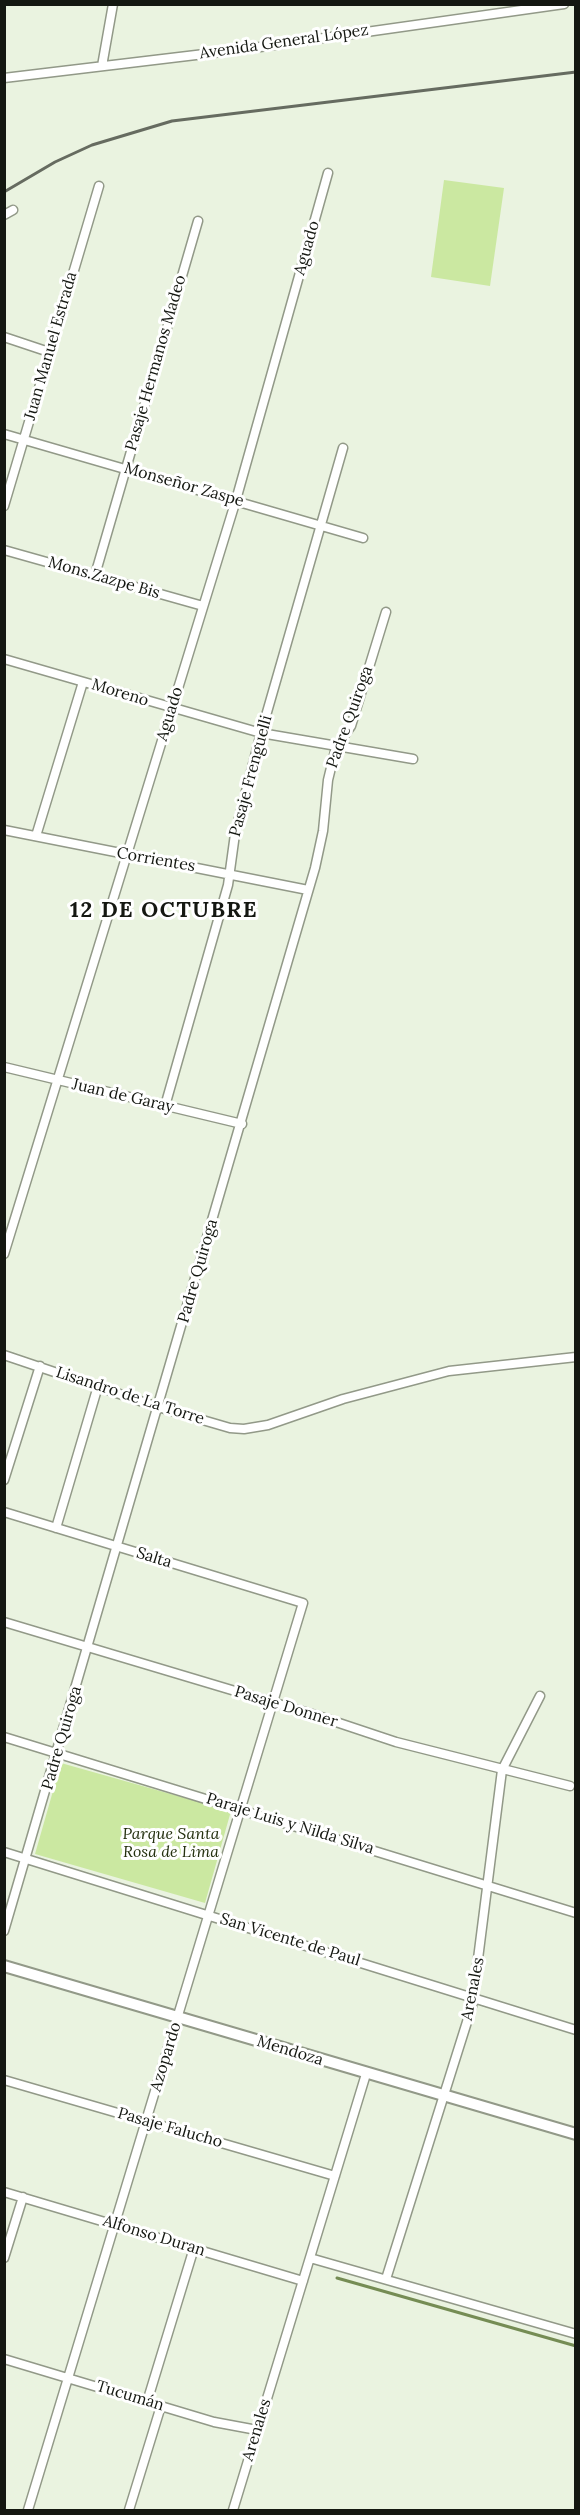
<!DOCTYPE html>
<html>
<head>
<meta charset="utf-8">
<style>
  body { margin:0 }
  #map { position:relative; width:580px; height:2515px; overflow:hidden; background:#eaf3e0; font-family:Lora,serif }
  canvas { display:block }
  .frame { position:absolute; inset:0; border:6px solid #141711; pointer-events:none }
</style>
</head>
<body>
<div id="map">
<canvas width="580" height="2515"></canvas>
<div class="frame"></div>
</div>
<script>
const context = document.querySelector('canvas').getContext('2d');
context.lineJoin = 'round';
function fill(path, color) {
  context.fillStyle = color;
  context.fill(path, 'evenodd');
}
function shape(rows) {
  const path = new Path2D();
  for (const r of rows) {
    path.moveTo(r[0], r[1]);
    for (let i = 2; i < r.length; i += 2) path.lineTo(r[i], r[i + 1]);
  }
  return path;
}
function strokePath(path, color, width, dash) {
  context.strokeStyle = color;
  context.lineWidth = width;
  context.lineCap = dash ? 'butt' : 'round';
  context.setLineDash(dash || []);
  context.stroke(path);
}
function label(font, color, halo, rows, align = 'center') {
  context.font = font + ' Lora,serif';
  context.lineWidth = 6;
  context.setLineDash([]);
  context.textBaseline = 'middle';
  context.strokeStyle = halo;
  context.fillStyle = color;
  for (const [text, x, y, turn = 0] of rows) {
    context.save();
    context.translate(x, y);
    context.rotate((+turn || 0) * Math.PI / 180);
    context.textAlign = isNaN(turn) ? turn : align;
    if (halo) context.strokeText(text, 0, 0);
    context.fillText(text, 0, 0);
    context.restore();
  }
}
fill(shape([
  [444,180,504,188,490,286,431,277],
  [61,1763,231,1811,205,1903,35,1854]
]), '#cbe8a1');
strokePath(shape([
  [337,2278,576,2346]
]), '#758c54', 3);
const minor = shape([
  [102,66,113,4],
  [4,78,246,49,564,4],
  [4,215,13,210],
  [4,337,49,352],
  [4,434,363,538],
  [4,506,99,186],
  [4,550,203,606],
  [95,575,198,221],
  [4,659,261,733,413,759],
  [4,830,308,890],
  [36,836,83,682],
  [4,1067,242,1124],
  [165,1106,228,885,235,834,261,733,343,448],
  [4,1254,236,500,328,173],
  [4,1355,158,1407,230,1428,244,1429,268,1425,343,1399,449,1371,576,1357],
  [4,1480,40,1366],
  [4,1512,303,1603,28,2510],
  [56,1528,98,1386],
  [4,1622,312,1714,396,1742,570,1786],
  [4,1737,576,1913],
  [4,1852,576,2030],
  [4,1931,315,868,323,831,328,780,336,747,351,726,386,612],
  [4,2080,335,2176],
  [4,2192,303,2281],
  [4,2258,23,2197],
  [310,2258,576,2334],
  [386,2279,472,2006,502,1770,540,1696],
  [4,2359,214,2422,257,2430],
  [147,2402,194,2248],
  [129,2510,161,2406],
  [233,2510,366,2074]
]);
const tertiary = shape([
  [4,1966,576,2134]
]);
strokePath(minor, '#929988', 11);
strokePath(tertiary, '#929988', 14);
strokePath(minor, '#fff', 8);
strokePath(tertiary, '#fff', 10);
strokePath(shape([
  [4,192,55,162,92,145,172,121,576,72]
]), '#666b60', 3);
label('16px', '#141711', '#fff', [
  ["Avenida General López",284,42,-8],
  ["Aguado",307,248,-74],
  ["Juan Manuel Estrada",51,346,-74],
  ["Pasaje Hermanos Madeo",156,363,-74],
  ["Monseñor Zaspe",184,485,16],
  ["Mons.Zazpe Bis",104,578,16],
  ["Moreno",120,693,17],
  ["Aguado",170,714,-73],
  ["Padre Quiroga",350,717,-70],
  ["Pasaje Frenguelli",251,776,-75],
  ["Corrientes",156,860,10],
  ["Juan de Garay",123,1096,13],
  ["Padre Quiroga",198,1271,-74],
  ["Lisandro de La Torre",130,1396,18],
  ["Salta",154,1558,17],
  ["Pasaje Donner",286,1707,17],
  ["Padre Quiroga",62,1738,-74],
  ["Paraje Luis y Nilda Silva",290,1824,17],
  ["San Vicente de Paul",290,1940,17],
  ["Arenales",473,1989,-79],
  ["Mendoza",290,2051,17],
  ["Azopardo",166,2057,-73],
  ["Pasaje Falucho",170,2128,16],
  ["Alfonso Duran",154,2236,17],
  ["Tucumán",130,2396,17],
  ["Arenales",257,2430,-73]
]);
label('italic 16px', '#24300f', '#fff', [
  ["Parque Santa",171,1834],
  ["Rosa de Lima",171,1852]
]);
context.letterSpacing = '1.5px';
label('bold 22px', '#141711', '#fff', [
  ["12 DE OCTUBRE",164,911]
]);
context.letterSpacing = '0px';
</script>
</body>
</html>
